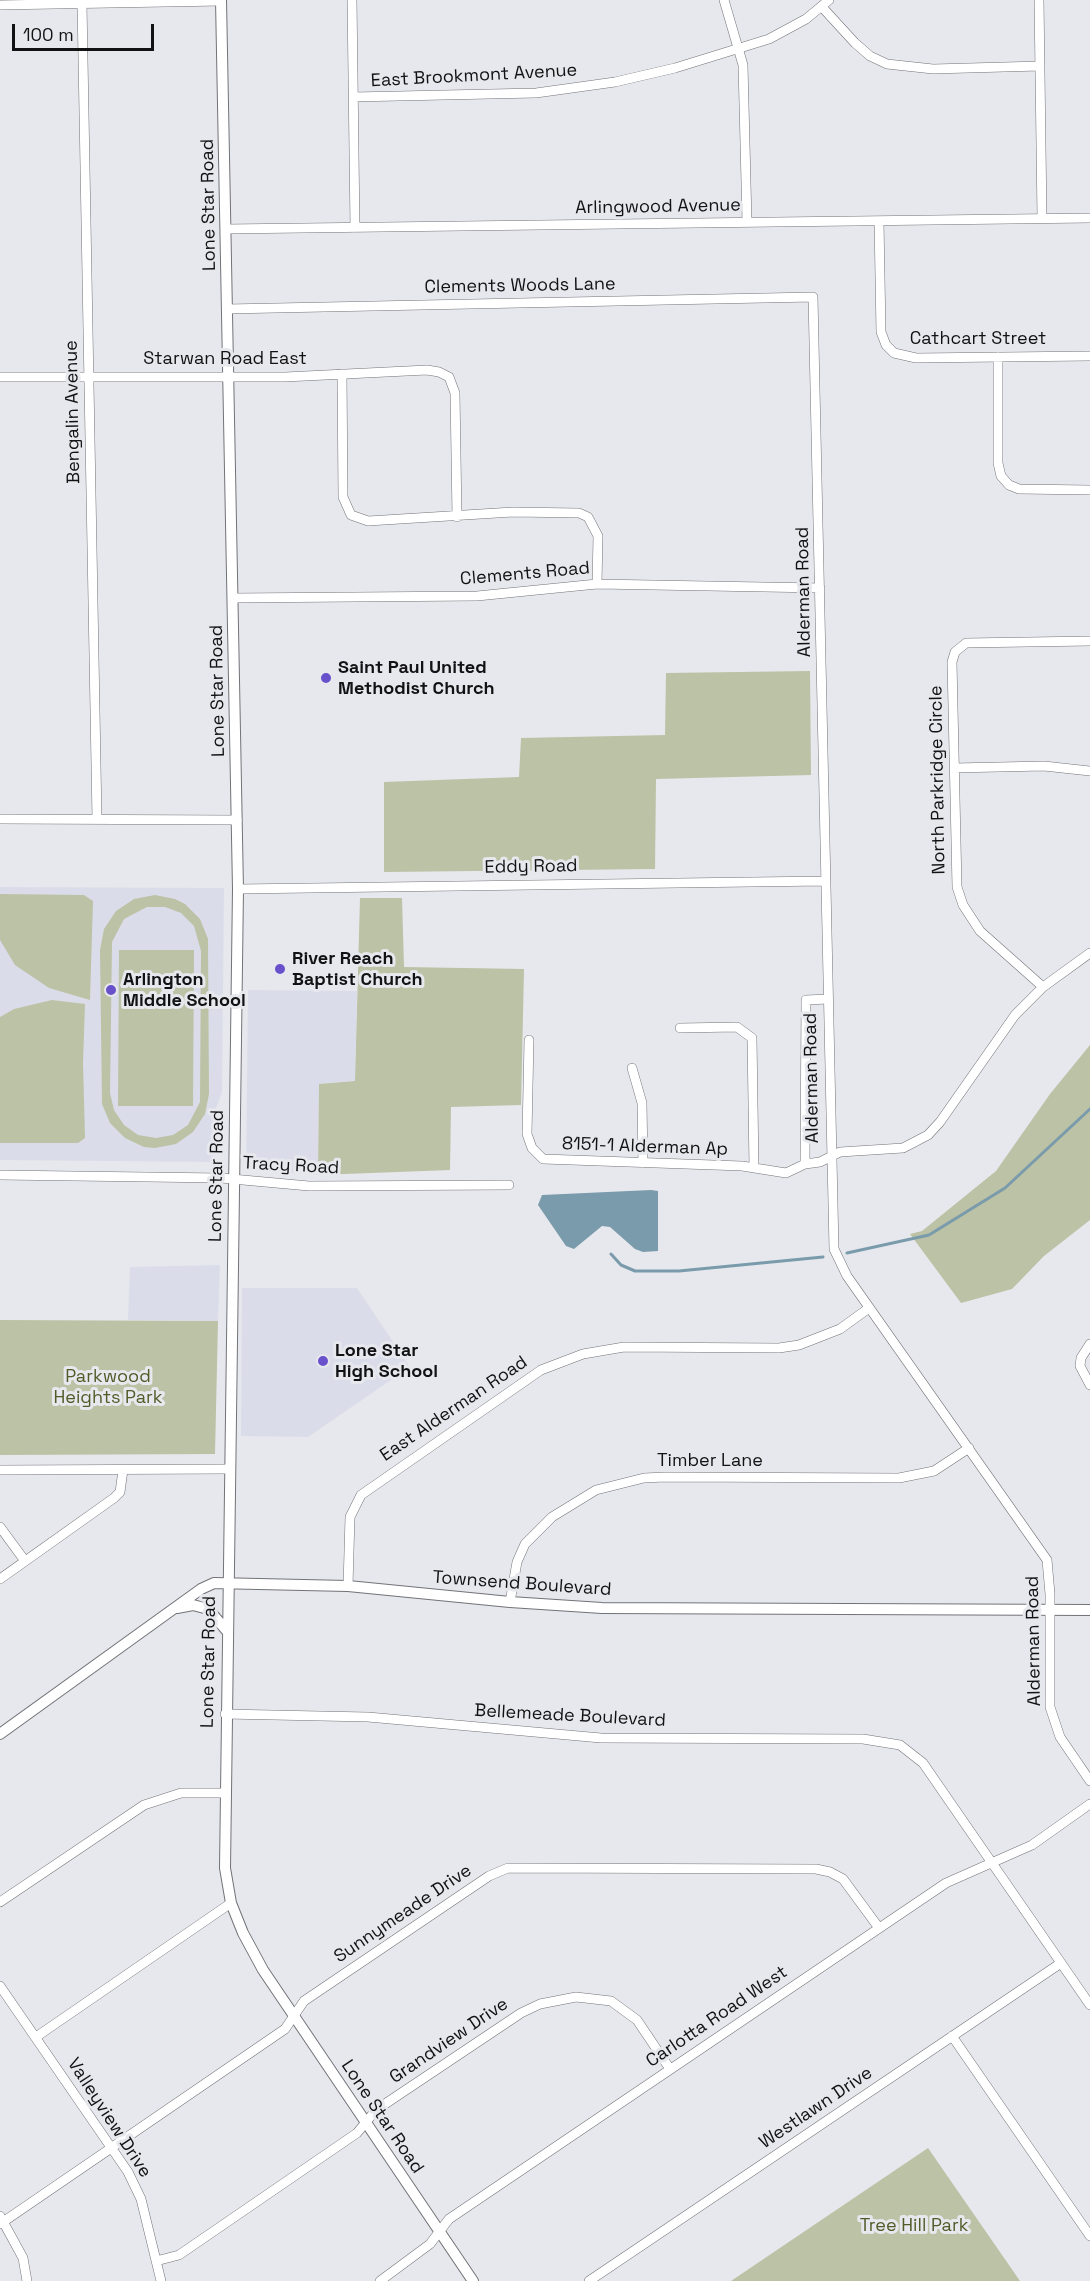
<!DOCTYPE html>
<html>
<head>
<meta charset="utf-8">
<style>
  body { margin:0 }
  #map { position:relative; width:1090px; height:2281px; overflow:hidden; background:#e7e8ed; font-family:"Space Grotesk",sans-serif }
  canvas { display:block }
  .scale { position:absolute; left:12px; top:24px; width:142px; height:27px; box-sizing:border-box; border:3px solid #121214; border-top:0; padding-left:8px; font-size:18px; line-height:21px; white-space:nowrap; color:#121214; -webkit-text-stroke:4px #e7e8ed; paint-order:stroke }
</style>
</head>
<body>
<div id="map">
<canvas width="1090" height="2281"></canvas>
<div class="scale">100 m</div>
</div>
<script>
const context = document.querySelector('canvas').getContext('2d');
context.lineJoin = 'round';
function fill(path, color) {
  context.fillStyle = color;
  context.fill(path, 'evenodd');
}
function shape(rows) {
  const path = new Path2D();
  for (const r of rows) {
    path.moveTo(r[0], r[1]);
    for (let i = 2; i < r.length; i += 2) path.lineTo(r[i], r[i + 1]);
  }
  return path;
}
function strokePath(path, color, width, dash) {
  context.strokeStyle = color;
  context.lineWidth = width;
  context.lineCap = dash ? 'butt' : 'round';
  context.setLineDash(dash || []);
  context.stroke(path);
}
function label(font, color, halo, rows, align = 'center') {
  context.font = font + ' "Space Grotesk",sans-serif';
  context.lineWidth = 6;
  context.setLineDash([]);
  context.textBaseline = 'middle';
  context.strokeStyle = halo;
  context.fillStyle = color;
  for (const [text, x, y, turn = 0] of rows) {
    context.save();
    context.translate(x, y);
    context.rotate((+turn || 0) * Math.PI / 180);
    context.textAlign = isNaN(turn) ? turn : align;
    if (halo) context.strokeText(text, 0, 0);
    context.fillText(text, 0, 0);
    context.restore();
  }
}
fill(shape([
  [0,887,224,888,222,1092,214,1114,213,1162,0,1160],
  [248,990,357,991,355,1081,319,1084,318,1175,246,1170],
  [220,1265,218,1321,128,1320,130,1267],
  [242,1288,357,1288,410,1367,308,1437,241,1436]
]), '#dadde9');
fill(shape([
  [810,671,811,775,656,779,655,869,384,872,384,782,519,777,521,738,665,735,666,673],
  [0,894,84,895,93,901,90,1000,49,988,15,965,0,940],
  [155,895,175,899,185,904,200,919,208,939,209,1094,205,1114,193,1132,176,1144,155,1148,144,1147,125,1138,110,1123,102,1104,100,950,104,929,116,911,134,899],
  [147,907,165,907,181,913,194,926,201,951,200,1102,188,1125,173,1135,156,1138,138,1135,124,1125,114,1110,110,1093,112,942,124,919],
  [360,898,402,898,404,967,524,969,521,1105,451,1107,450,1170,318,1175,319,1084,355,1081],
  [119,950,194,950,193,1106,118,1106],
  [52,1000,85,1004,83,1063,85,1138,78,1143,0,1143,0,1017,14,1009],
  [1090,1045,1090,1220,1044,1256,1012,1289,961,1303,910,1234,922,1231,996,1171,1050,1094],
  [0,1320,218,1321,215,1454,0,1455],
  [928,2148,1020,2281,731,2281]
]), '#bcc2a5');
fill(shape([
  [651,1190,658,1191,658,1251,643,1252,635,1249,610,1227,602,1226,574,1249,566,1246,538,1205,542,1195]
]), '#7a9bab');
strokePath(shape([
  [847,1253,929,1235,1005,1188,1090,1109],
  [611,1254,621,1265,635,1271,679,1271,823,1257]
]), '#7a9bab', 3);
const minor = shape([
  [352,0,355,228],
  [724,0,743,65,747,222],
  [1039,0,1042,218],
  [82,4,97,819],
  [0,5,221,1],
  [822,7,855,43,870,56,887,64,933,69,1040,66],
  [353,97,536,93,615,82,675,68,769,39,806,19,829,0],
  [879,221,881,332,886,345,894,353,916,358,1090,356],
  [226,229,1090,218],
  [227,309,813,297,834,1249,847,1276,1047,1560,1050,1594,1050,1707,1060,1737,1090,1781],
  [998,357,998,463,1001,476,1009,485,1019,489,1090,490],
  [342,374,343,497,351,515,368,521,513,512,579,513,588,517,598,536,597,584],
  [0,377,285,377,427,370,439,372,449,377,455,393,457,517],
  [233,598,477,596,597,584,820,588],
  [954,768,1044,766,1090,771],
  [0,819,237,820],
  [238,889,825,881],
  [1043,987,980,931,963,905,957,887,952,662,955,652,966,643,1090,641],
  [680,1028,737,1027,752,1038,754,1168],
  [529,1040,527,1134,532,1148,543,1159,742,1166,786,1173,805,1164,820,1162,840,1152,903,1148,928,1135,940,1122,1015,1015,1043,987,1090,953],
  [632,1068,642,1103,643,1163],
  [805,1164,806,1000,828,999],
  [0,1175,221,1178,309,1186,509,1185],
  [1090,1344,1081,1358,1080,1366,1090,1385],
  [0,1470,228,1469],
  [0,1527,25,1561],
  [0,1579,114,1498,120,1492,123,1470],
  [348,1586,350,1517,361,1495,541,1370,583,1354,624,1347,779,1348,799,1345,840,1329,869,1308],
  [510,1602,517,1562,525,1544,552,1517,596,1490,644,1478,665,1477,899,1478,934,1471,969,1448],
  [225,1714,368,1717,601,1738,863,1739,900,1745,923,1763,1090,2005],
  [0,1902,144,1805,181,1793,224,1793],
  [0,1986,128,2172,141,2199,161,2281],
  [952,2036,1090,2236],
  [36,2037,231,1903],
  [0,2216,23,2258,27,2281],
  [0,2224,285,2029,304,2001,489,1876,508,1868,816,1869,830,1872,843,1879,879,1928],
  [156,2261,179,2255,357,2133,376,2110,521,2013,540,2004,576,1997,611,2001,637,2020,670,2069],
  [380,2281,430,2244,449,2219,946,1883,1032,1845,1090,1804],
  [589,2281,1061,1963]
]);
const tertiary = shape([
  [221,0,238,889,225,1868,231,1903,243,1933,263,1970,473,2281],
  [177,1608,193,1605,208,1609,227,1631],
  [0,1734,201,1589,214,1583,348,1586,510,1602,602,1608,1090,1610]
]);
strokePath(minor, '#727378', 10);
strokePath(tertiary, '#727378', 12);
strokePath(minor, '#fff', 9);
strokePath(tertiary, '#fff', 10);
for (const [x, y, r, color] of [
  [326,678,6,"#6851ca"],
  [280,969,6,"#6851ca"],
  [111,990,6,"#6851ca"],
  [323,1361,6,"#6851ca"]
]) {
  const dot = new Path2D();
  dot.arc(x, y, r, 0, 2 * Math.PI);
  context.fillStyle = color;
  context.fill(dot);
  strokePath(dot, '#e7e8ed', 2);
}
label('18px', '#121214', '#e7e8ed', [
  ["East Brookmont Avenue",474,76,-3],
  ["Lone Star Road",209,205,-91],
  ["Arlingwood Avenue",658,207,-1],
  ["Clements Woods Lane",520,286,-1],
  ["Cathcart Street",978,339],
  ["Starwan Road East",225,359],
  ["Bengalin Avenue",73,412,-91],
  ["Clements Road",525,574,-5],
  ["Alderman Road",804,592,-91],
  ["Lone Star Road",218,691,-91],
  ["North Parkridge Circle",938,780,-91],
  ["Eddy Road",531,867,-1],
  ["Alderman Road",812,1078,-91],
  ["8151-1 Alderman Ap",645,1147,2],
  ["Tracy Road",291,1166,3],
  ["Lone Star Road",217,1176,-89],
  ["East Alderman Road",454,1409,-34],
  ["Timber Lane",710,1461],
  ["Townsend Boulevard",522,1584,4],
  ["Alderman Road",1034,1641,-91],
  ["Lone Star Road",209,1662,-89],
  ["Bellemeade Boulevard",570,1716,3],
  ["Sunnymeade Drive",403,1914,-34],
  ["Carlotta Road West",717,2017,-34],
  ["Grandview Drive",449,2041,-34],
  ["Westlawn Drive",816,2108,-34],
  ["Lone Star Road",382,2117,56],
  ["Valleyview Drive",109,2118,57]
]);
label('bold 18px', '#121214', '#e7e8ed', [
  ["Saint Paul United",338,668],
  ["Methodist Church",338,689],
  ["River Reach",292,959],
  ["Baptist Church",292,980],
  ["Arlington",123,980],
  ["Middle School",123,1001],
  ["Lone Star",335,1351],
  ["High School",335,1372]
], 'left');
label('18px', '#525a28', '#e7e8ed', [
  ["Parkwood",108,1377],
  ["Heights Park",108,1398],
  ["Tree Hill Park",914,2226]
]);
</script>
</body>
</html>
